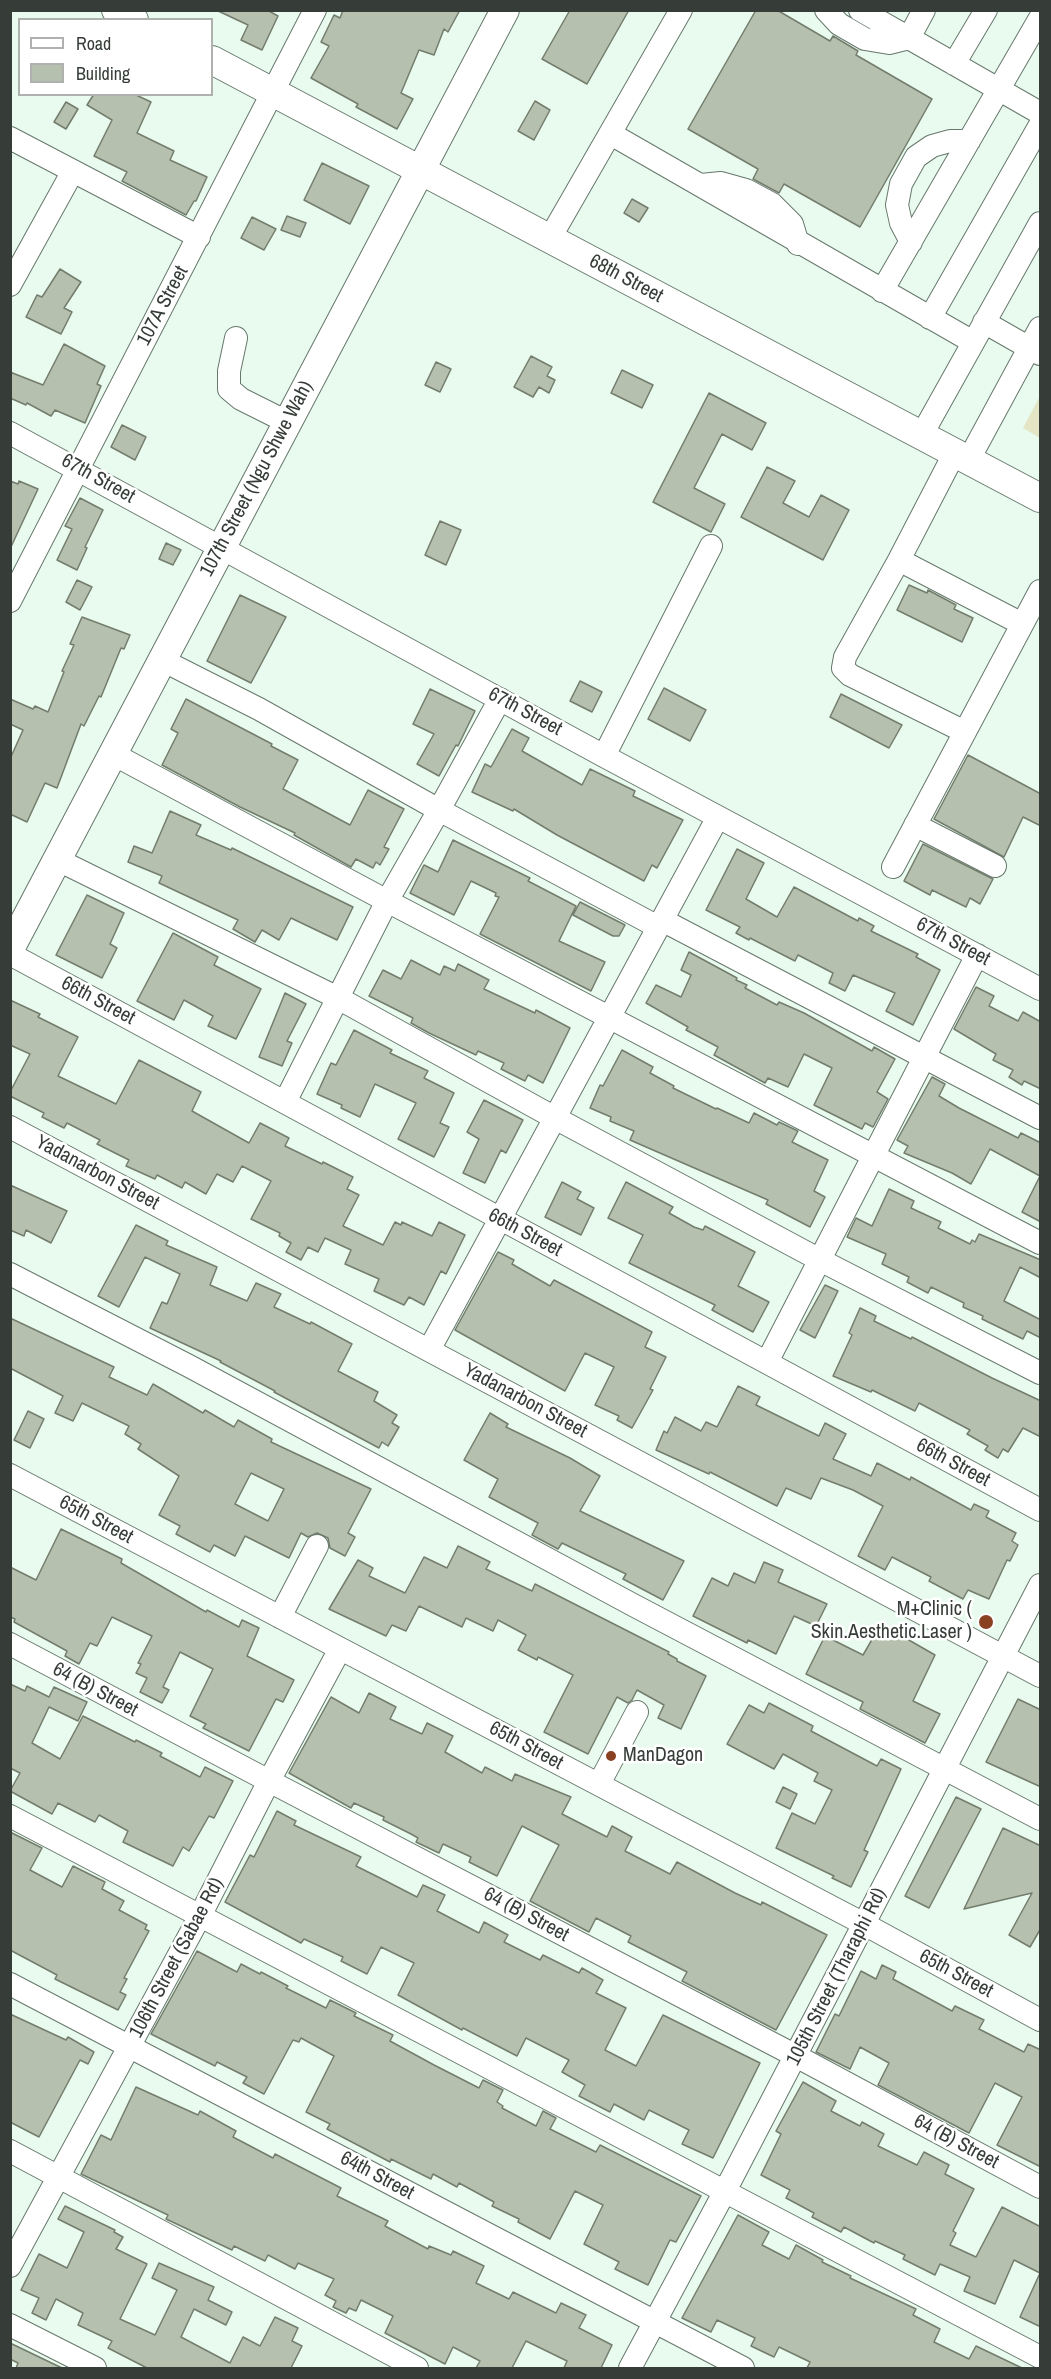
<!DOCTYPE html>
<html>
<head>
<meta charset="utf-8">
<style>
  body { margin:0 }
  #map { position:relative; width:1051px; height:2379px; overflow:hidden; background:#e8fbee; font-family:"Archivo Narrow",sans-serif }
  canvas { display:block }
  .frame { position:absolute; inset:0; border:12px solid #363d38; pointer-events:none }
  .legend { position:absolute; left:18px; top:18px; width:195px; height:78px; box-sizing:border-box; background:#fff; border:2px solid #afb1af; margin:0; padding:8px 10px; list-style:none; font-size:18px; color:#363d38 }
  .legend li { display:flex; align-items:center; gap:12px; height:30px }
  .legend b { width:30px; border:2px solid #afb1af }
</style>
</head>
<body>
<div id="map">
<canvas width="1051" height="2379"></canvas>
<div class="frame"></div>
<ul class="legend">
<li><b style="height:8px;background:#fff"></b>Road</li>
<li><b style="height:16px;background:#b5c0ae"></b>Building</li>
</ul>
</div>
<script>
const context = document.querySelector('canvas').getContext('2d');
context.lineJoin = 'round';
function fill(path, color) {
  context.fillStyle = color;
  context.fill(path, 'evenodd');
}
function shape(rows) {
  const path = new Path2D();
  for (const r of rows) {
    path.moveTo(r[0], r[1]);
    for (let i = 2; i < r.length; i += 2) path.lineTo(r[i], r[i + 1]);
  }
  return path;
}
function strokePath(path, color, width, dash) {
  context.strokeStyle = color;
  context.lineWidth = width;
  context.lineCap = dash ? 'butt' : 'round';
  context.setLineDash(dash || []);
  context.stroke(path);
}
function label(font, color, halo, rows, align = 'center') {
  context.font = font + ' "Archivo Narrow",sans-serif';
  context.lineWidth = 5;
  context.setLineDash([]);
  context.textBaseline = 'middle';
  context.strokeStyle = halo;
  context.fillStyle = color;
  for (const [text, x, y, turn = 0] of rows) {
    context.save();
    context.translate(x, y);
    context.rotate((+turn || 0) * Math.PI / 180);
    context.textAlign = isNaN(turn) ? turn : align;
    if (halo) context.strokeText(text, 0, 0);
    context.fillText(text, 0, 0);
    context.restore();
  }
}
fill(shape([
  [1040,396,1040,438,1023,428]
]), '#e3e5c4');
const building = shape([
  [216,10,267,10,278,16,262,50,241,40,248,25,216,10],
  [343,10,460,10,448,32,444,29,434,55,419,50,401,93,413,99,397,129,356,107,358,104,311,78,329,46,321,42,334,15,340,18,343,10],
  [570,10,629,10,587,84,542,59,570,10],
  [756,10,777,10,830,41,833,36,858,51,856,55,932,99,860,227,784,184,779,193,753,179,758,169,688,129,756,10],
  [94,94,134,94,151,102,137,133,174,151,170,160,207,177,196,201,194,201,186,215,122,181,127,172,94,156,112,120,87,105,94,94],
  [535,101,550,110,534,140,518,131,535,101],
  [66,102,78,109,66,129,54,122,66,102],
  [322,163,369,186,350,224,304,200,322,163],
  [632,199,648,208,639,222,624,213,632,199],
  [287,216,306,223,300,237,281,230,287,216],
  [252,217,276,229,264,250,241,238,252,217],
  [60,269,81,282,64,308,72,312,61,334,26,317,37,295,42,297,60,269],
  [64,344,105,366,97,384,101,386,85,423,55,410,51,416,27,403,26,405,10,398,10,372,43,385,64,344],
  [531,356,552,367,547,376,555,380,549,393,539,387,533,397,514,387,531,356],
  [436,362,451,369,440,392,425,385,436,362],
  [622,370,653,385,642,408,611,393,622,370],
  [709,393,766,423,752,450,722,434,694,488,725,504,711,532,653,502,709,393],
  [122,425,146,437,135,460,111,447,122,425],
  [767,467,795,481,783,503,809,517,821,495,849,510,823,560,741,517,767,467],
  [10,481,18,484,19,481,38,489,10,549,10,481],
  [80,498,103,510,85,547,87,548,77,570,57,560,72,529,65,526,80,498],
  [440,521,461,530,446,565,425,555,440,521],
  [166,543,181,550,173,565,159,559,166,543],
  [77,580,92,587,80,610,66,602,77,580],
  [909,585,927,593,928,590,956,605,954,609,973,618,962,642,897,610,909,585],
  [240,595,286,617,251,683,207,661,240,595],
  [82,617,130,635,124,649,121,648,101,697,99,696,84,726,81,724,57,788,45,783,27,822,10,814,10,759,23,730,10,724,10,699,33,709,35,706,48,712,64,672,62,671,74,645,70,644,82,617],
  [580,681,602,692,592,712,570,701,580,681],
  [664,688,706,710,690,741,648,719,664,688],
  [430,689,475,711,458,746,456,745,439,776,417,764,434,734,413,724,430,689],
  [841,694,902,725,889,748,830,717,841,694],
  [186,699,272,744,271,746,298,760,283,789,350,825,368,790,404,809,384,847,389,849,380,865,376,862,373,868,356,859,351,867,294,835,295,833,240,807,162,765,178,733,171,729,186,699],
  [512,729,529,738,522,751,582,785,590,769,635,791,633,796,683,820,657,868,652,865,644,881,557,835,514,809,513,811,472,792,485,764,491,767,512,729],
  [968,755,1041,794,1041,826,1023,817,1004,857,934,819,968,755],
  [170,811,201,825,196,835,231,850,232,848,353,907,337,940,291,918,279,940,262,930,255,942,233,929,238,920,159,883,162,876,128,862,134,846,152,853,170,811],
  [453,840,530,878,528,881,576,906,559,941,605,962,591,991,480,934,499,897,495,896,496,893,471,881,454,915,410,893,424,865,438,872,453,840],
  [923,844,993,879,980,904,970,898,966,907,932,890,930,895,904,881,923,844],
  [737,849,764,863,746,899,777,917,794,887,858,921,859,918,874,926,871,931,918,954,916,957,940,970,913,1025,886,1011,895,993,853,975,845,991,829,983,833,973,798,955,795,961,750,938,749,940,736,933,740,927,706,910,737,849],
  [87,895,124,913,110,944,117,948,102,978,56,955,87,895],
  [580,902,625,925,619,936,613,936,573,915,580,902],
  [173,933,218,957,214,965,261,989,236,1039,208,1026,213,1016,184,1000,174,1020,137,1001,173,933],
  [689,952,737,978,736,980,747,985,745,988,777,1005,779,1002,804,1013,872,1051,874,1047,895,1059,877,1092,888,1099,873,1127,865,1123,862,1129,814,1105,832,1068,804,1054,788,1087,768,1078,765,1083,714,1055,718,1047,686,1030,688,1027,646,1003,656,985,681,997,691,975,681,970,689,952],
  [411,960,440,975,444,966,455,971,458,964,489,980,484,989,535,1013,536,1010,570,1028,543,1083,528,1075,525,1081,501,1069,504,1063,478,1051,476,1055,429,1033,411,1023,413,1018,369,996,383,970,401,979,411,960],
  [976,987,994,996,989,1006,1018,1021,1023,1012,1041,1022,1041,1089,1024,1081,1022,1085,1009,1077,1013,1070,993,1060,996,1054,954,1029,976,987],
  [285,993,306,1004,287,1041,292,1043,282,1066,259,1057,285,993],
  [10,1000,40,1014,38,1017,78,1037,58,1076,116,1104,139,1060,201,1092,192,1111,249,1143,260,1123,289,1138,285,1146,322,1164,323,1162,353,1177,347,1189,359,1195,343,1226,383,1245,395,1222,401,1225,402,1222,432,1236,439,1222,465,1235,446,1274,441,1271,424,1305,409,1297,404,1305,374,1291,379,1279,345,1264,351,1250,325,1238,318,1252,308,1247,301,1260,286,1252,291,1243,279,1236,280,1233,251,1219,271,1181,242,1166,233,1182,217,1174,206,1194,185,1182,182,1188,157,1175,155,1179,126,1166,129,1160,97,1144,100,1140,67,1123,64,1128,42,1117,44,1113,10,1096,10,1092,30,1054,10,1045,10,1000],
  [354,1030,392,1050,390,1053,428,1071,424,1078,454,1093,440,1123,449,1127,434,1157,398,1139,416,1103,375,1084,360,1117,341,1108,342,1105,317,1094,331,1063,336,1065,354,1030],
  [622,1050,653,1067,650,1073,674,1086,673,1088,716,1109,717,1108,749,1123,754,1113,777,1125,779,1122,798,1131,792,1142,828,1160,814,1191,825,1197,810,1227,766,1204,768,1200,630,1140,634,1131,610,1121,611,1117,590,1108,600,1085,603,1086,622,1050],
  [932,1077,945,1084,939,1096,959,1108,1018,1138,1021,1133,1041,1143,1041,1222,1022,1212,1040,1176,990,1149,971,1184,952,1173,904,1153,908,1146,897,1140,932,1077],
  [484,1100,523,1120,506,1153,501,1150,485,1183,463,1173,479,1139,467,1132,484,1100],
  [562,1182,581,1192,577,1199,594,1208,581,1235,545,1217,562,1182],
  [626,1182,673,1207,669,1213,694,1227,703,1230,705,1226,755,1252,738,1286,769,1302,753,1332,712,1310,715,1305,629,1263,643,1235,608,1218,626,1182],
  [10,1185,67,1211,51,1243,26,1230,24,1236,10,1230,10,1185],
  [889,1189,914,1201,911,1208,941,1222,938,1228,970,1244,972,1240,975,1242,979,1234,1041,1260,1041,1278,1020,1267,1004,1301,1041,1320,1041,1338,1027,1331,1023,1339,982,1319,983,1316,963,1307,964,1303,931,1287,928,1293,907,1282,909,1277,882,1264,886,1254,847,1237,856,1218,872,1226,889,1189],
  [136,1225,168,1241,166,1245,217,1267,210,1285,247,1301,256,1283,281,1294,274,1307,310,1324,311,1322,352,1344,338,1371,378,1392,374,1401,397,1415,392,1423,399,1427,388,1446,382,1442,379,1448,274,1392,275,1391,220,1362,221,1361,150,1328,162,1302,167,1304,180,1274,145,1257,119,1307,98,1296,136,1225],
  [498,1252,514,1260,512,1264,550,1286,554,1280,652,1332,645,1347,666,1357,650,1389,653,1390,632,1428,617,1420,619,1416,595,1405,614,1367,585,1353,565,1391,455,1330,498,1252],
  [825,1285,838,1291,815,1338,800,1330,825,1285],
  [860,1308,876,1316,874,1321,911,1339,912,1337,992,1378,1041,1401,1041,1437,1023,1428,1008,1452,1003,1449,998,1458,985,1450,988,1446,967,1434,970,1430,919,1403,915,1411,872,1390,871,1392,833,1376,852,1335,849,1333,860,1308],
  [10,1318,114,1367,109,1377,147,1395,153,1384,203,1413,205,1410,234,1427,238,1420,272,1439,271,1442,371,1489,348,1533,355,1537,345,1556,330,1548,328,1538,317,1533,308,1537,301,1533,289,1558,245,1536,235,1556,214,1545,210,1552,176,1534,180,1526,159,1515,179,1476,138,1449,141,1444,125,1434,129,1426,82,1403,73,1421,55,1413,63,1396,10,1368,10,1318],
  [251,1473,284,1489,268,1521,235,1504,251,1473],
  [738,1386,760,1397,756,1405,819,1436,825,1423,846,1434,833,1459,871,1476,877,1463,910,1480,911,1477,971,1510,974,1504,989,1511,986,1517,1016,1533,1012,1541,1018,1545,1010,1561,1007,1560,989,1599,968,1590,963,1599,929,1581,931,1577,892,1557,885,1570,858,1556,883,1506,853,1490,821,1478,811,1499,786,1488,777,1506,710,1472,709,1474,656,1450,664,1431,667,1433,675,1417,701,1431,706,1422,717,1427,738,1386],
  [28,1411,44,1419,30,1448,14,1440,28,1411],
  [490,1413,508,1424,506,1427,570,1458,600,1476,580,1511,684,1561,663,1600,623,1579,626,1574,562,1543,558,1549,532,1535,538,1523,489,1497,498,1479,464,1460,490,1413],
  [61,1529,122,1559,121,1563,206,1612,207,1610,239,1627,242,1620,259,1628,247,1656,294,1680,283,1702,276,1699,249,1751,203,1728,206,1724,190,1716,213,1669,180,1652,163,1687,169,1690,162,1703,140,1692,147,1678,136,1673,141,1664,138,1663,152,1636,112,1617,97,1646,90,1643,79,1664,65,1656,67,1651,14,1622,15,1619,10,1617,10,1567,36,1580,61,1529],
  [458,1546,490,1562,486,1569,532,1591,535,1584,669,1652,668,1654,677,1659,677,1661,706,1676,681,1729,658,1718,664,1705,637,1690,632,1700,628,1703,617,1697,588,1754,544,1732,573,1675,538,1657,537,1660,518,1650,526,1635,498,1620,493,1631,466,1618,462,1627,419,1606,406,1631,392,1625,386,1636,329,1609,358,1560,373,1568,369,1576,405,1593,424,1557,447,1568,458,1546],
  [764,1562,783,1570,778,1582,827,1604,816,1626,794,1616,776,1654,748,1640,747,1643,693,1616,712,1578,728,1586,734,1573,755,1583,764,1562],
  [881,1624,935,1655,913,1701,940,1714,925,1743,860,1709,863,1702,806,1674,825,1636,863,1655,881,1624],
  [10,1684,25,1691,27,1686,49,1697,54,1687,87,1702,78,1721,49,1707,32,1743,60,1759,83,1716,135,1742,136,1740,162,1753,160,1756,200,1777,205,1767,233,1781,214,1818,209,1816,189,1851,183,1847,173,1866,123,1842,128,1831,99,1815,95,1822,58,1803,52,1814,10,1791,20,1773,10,1768,10,1684],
  [369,1693,396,1707,390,1719,422,1734,427,1723,453,1736,445,1752,482,1773,485,1767,512,1781,515,1774,571,1797,562,1814,607,1837,612,1826,632,1837,625,1851,670,1874,677,1862,735,1893,761,1905,762,1902,827,1935,776,2030,682,1981,687,1972,628,1942,631,1936,596,1918,589,1932,530,1901,559,1845,522,1826,497,1876,469,1862,471,1857,443,1844,439,1853,416,1842,418,1838,411,1834,383,1820,384,1817,354,1803,351,1808,289,1773,331,1697,359,1713,369,1693],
  [1018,1699,1041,1710,1041,1787,986,1762,1018,1699],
  [769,1703,813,1726,811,1731,877,1766,881,1759,901,1769,864,1850,868,1852,851,1887,832,1878,834,1876,776,1848,792,1813,815,1824,832,1790,814,1781,818,1773,783,1754,774,1769,727,1744,749,1705,764,1713,769,1703],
  [783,1787,797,1794,790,1809,776,1802,783,1787],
  [956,1797,981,1809,929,1908,905,1896,956,1797],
  [277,1811,296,1821,294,1825,361,1857,356,1866,384,1880,417,1897,423,1885,445,1895,437,1911,479,1933,484,1922,508,1935,504,1942,540,1960,543,1955,579,1973,582,1968,603,1980,596,1993,626,2008,605,2050,636,2066,663,2015,760,2063,713,2158,682,2144,689,2130,649,2110,644,2120,614,2104,610,2112,579,2096,585,2085,562,2072,569,2060,526,2038,517,2056,463,2028,462,2030,398,1995,414,1963,381,1947,367,1974,341,1961,343,1957,304,1939,301,1943,225,1902,250,1855,254,1857,277,1811],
  [1003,1828,1041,1846,1041,1928,1030,1947,1009,1935,1032,1893,964,1909,1003,1828],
  [10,1832,42,1848,30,1870,62,1887,73,1866,105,1882,102,1889,124,1901,119,1910,147,1925,145,1929,149,1931,124,1978,127,1979,120,1992,126,1995,118,2010,55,1979,57,1975,10,1950,10,1832],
  [197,1951,237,1972,241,1964,260,1974,261,1972,288,1986,286,1988,326,2008,330,2000,356,2013,354,2016,393,2035,390,2041,434,2065,479,2088,483,2080,503,2090,497,2102,503,2106,502,2108,536,2126,543,2111,556,2118,550,2129,596,2152,600,2145,701,2196,676,2242,670,2240,648,2285,615,2269,619,2262,584,2244,603,2205,575,2191,550,2239,518,2222,519,2219,492,2206,494,2202,459,2183,457,2187,433,2174,431,2179,391,2159,390,2162,327,2129,330,2124,306,2112,334,2056,301,2038,299,2042,293,2040,264,2094,243,2083,247,2077,217,2062,215,2066,151,2034,197,1951],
  [882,1965,896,1972,893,1979,952,2011,955,2006,984,2020,979,2029,1024,2052,1028,2044,1041,2050,1041,2167,997,2145,1022,2097,995,2083,969,2133,878,2085,889,2063,860,2047,850,2069,816,2052,835,2014,839,2016,861,1971,876,1979,882,1965],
  [10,2014,66,2040,68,2037,94,2052,88,2064,80,2060,39,2137,10,2122,10,2014],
  [803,2082,836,2101,831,2111,860,2126,862,2122,884,2134,878,2146,917,2165,924,2152,949,2165,945,2174,974,2189,953,2231,956,2233,950,2245,976,2257,1002,2207,1041,2227,1041,2327,1020,2317,1040,2273,1014,2260,995,2304,964,2291,970,2277,940,2264,935,2275,903,2259,905,2255,875,2241,874,2243,844,2227,841,2232,812,2217,814,2213,786,2198,790,2190,761,2175,781,2134,776,2131,803,2082],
  [136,2087,198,2115,200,2111,236,2131,233,2137,273,2158,275,2154,341,2188,337,2196,388,2221,385,2226,428,2249,429,2246,451,2255,453,2251,484,2266,476,2283,509,2299,513,2292,556,2313,561,2303,586,2315,579,2328,612,2345,601,2368,564,2368,567,2361,526,2341,512,2368,476,2368,480,2361,453,2347,445,2364,385,2333,393,2316,361,2300,356,2311,349,2308,346,2313,333,2307,336,2301,325,2295,334,2279,298,2263,295,2269,268,2255,265,2261,234,2246,232,2250,166,2219,168,2215,81,2174,101,2135,111,2140,136,2087],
  [65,2206,115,2230,114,2232,123,2237,116,2249,147,2264,120,2319,155,2335,177,2290,152,2278,159,2263,214,2287,208,2300,232,2312,226,2325,194,2309,181,2337,230,2363,243,2337,260,2346,275,2317,298,2328,292,2341,302,2346,291,2368,147,2368,108,2348,112,2341,78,2325,83,2313,56,2299,46,2320,32,2313,39,2298,21,2290,39,2254,67,2268,84,2232,58,2219,65,2206],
  [738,2215,769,2232,762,2245,789,2259,796,2245,823,2260,822,2262,851,2276,850,2278,916,2309,913,2315,940,2329,934,2342,969,2359,976,2346,1022,2368,807,2368,810,2362,779,2347,774,2357,751,2346,755,2338,717,2320,711,2332,682,2318,738,2215],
  [10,2343,62,2368,16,2368,18,2363,10,2359,10,2343]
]);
fill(building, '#b5c0ae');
strokePath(building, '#747d6d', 1.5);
const minor = shape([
  [826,10,839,24,865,39,889,43,909,38,924,10],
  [860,10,1040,113],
  [954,64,986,10],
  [611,134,973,342],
  [10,138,199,237],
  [701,185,721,183,746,190,772,204,792,224,798,244],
  [550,238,681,10],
  [911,242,901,223,897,205,901,184,916,157,932,146,950,141,969,141],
  [10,285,73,171],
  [882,291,1040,18],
  [930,318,1040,125],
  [984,322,1040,354],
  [236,338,229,371,229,389,241,399,287,422],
  [10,433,604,756,1040,989],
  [921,436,1040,223],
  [954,454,899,560,1022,624],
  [968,461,1040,328],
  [899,560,845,657,843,668,850,675,965,732],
  [10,601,315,10],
  [162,660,259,709,439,810,500,699],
  [113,754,387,901,1040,1243],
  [604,756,711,546],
  [915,825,995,866],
  [58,860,338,998,555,1118,820,1260,1040,1373],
  [893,867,1040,591],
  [662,920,1040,1118],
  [10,954,1040,1510],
  [285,1102,387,901,439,810,658,927],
  [10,1127,1040,1676],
  [10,1274,189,1366,635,1606,1040,1819],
  [429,1350,718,817],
  [767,1362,977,955],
  [10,1475,864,1924,1040,2020],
  [280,1617,317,1546],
  [10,1644,269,1781,796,2056,1040,2187],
  [599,1784,637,1712],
  [10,1816,1040,2357],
  [10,1984,743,2368],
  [10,2151,417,2368],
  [10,2266,200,1916,269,1781,340,1649],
  [10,2325,95,2368],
  [630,2368,725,2191,1040,1585]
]);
const major = shape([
  [116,10,134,20],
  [212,60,1040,498],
  [10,949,505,10]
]);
strokePath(minor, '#67786c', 24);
strokePath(major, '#67786c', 30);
strokePath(minor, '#fff', 22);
strokePath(major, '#fff', 28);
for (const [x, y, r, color] of [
  [986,1622,8,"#894122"],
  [611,1756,6,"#894122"]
]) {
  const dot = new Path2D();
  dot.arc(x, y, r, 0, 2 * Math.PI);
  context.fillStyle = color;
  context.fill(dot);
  strokePath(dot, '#fff', 2);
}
label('20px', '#363d38', '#fff', [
  ["68th Street",626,279,28],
  ["107A Street",163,306,-62],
  ["67th Street",98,479,29],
  ["107th Street (Ngu Shwe Wah)",257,479,-62],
  ["67th Street",525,712,28],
  ["67th Street",953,942,28],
  ["66th Street",98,1001,28],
  ["Yadanarbon Street",97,1173,28],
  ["66th Street",525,1233,28],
  ["Yadanarbon Street",525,1401,28],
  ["66th Street",953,1463,28],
  ["65th Street",96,1520,28],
  ["64 (B) Street",95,1690,28],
  ["65th Street",526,1746,28],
  ["64 (B) Street",526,1915,28],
  ["106th Street (Sabae Rd)",177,1958,-62],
  ["65th Street",956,1974,28],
  ["105th Street (Tharaphi Rd)",837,1977,-63],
  ["64 (B) Street",956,2142,28],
  ["64th Street",377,2176,28]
]);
label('20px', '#363d38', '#fff', [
  ["M+Clinic (",972,1610],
  ["Skin.Aesthetic.Laser )",972,1633],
  ["ManDagon",623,1756,"left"]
], 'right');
</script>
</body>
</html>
